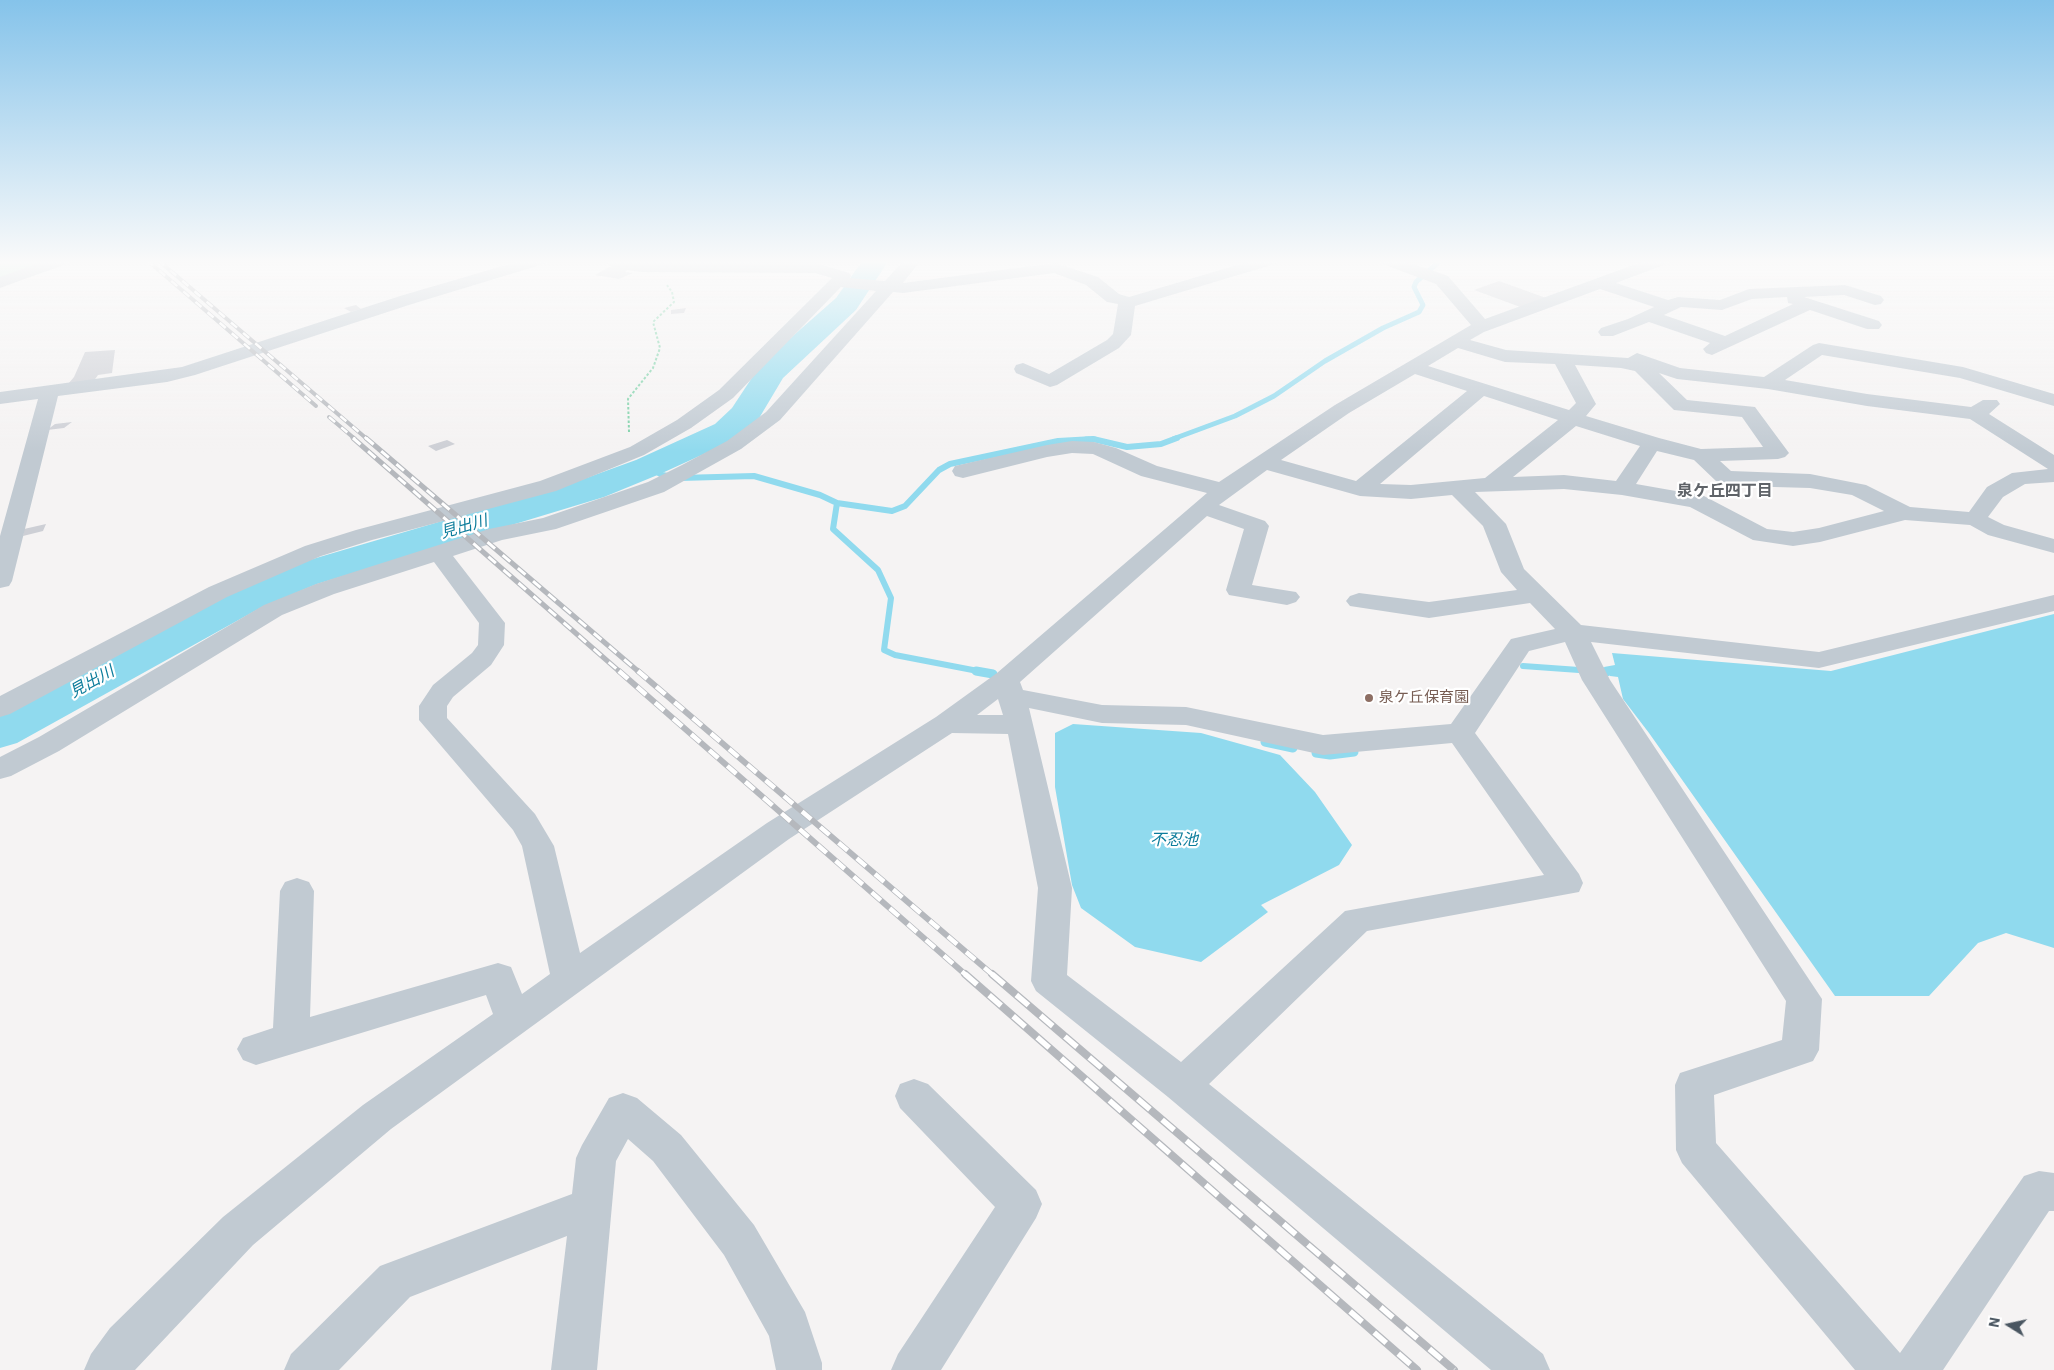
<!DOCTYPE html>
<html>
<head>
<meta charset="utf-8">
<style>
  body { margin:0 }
  #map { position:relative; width:2054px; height:1370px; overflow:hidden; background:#f5f3f3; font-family:"IBM Plex Sans",sans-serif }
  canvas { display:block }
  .north { position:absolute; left:1984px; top:1300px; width:50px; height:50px; -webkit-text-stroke:4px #fff; paint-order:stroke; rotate:280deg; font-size:14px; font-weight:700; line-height:20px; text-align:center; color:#4a5661 }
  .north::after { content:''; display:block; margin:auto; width:18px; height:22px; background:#4a5661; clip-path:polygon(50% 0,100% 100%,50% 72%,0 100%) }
</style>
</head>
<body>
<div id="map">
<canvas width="2054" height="1370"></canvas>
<div class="north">N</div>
</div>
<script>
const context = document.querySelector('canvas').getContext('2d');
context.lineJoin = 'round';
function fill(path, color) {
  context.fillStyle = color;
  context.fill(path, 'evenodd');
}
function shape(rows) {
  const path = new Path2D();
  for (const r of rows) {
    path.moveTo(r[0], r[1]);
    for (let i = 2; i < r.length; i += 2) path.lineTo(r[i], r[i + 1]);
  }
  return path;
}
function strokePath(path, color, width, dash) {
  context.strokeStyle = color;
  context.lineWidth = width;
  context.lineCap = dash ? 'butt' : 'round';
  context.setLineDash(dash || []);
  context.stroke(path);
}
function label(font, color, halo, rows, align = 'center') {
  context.font = font + ' "IBM Plex Sans","Noto Sans JP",sans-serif';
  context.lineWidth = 4.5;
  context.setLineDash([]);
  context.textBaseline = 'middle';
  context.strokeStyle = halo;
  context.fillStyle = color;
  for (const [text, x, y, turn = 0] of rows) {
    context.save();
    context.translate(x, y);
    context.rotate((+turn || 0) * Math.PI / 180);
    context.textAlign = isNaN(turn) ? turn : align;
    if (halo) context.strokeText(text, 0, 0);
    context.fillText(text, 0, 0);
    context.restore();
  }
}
fill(shape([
  [0,260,58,260,0,281]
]), '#c3f1d5');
fill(shape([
  [2054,614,2054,948,2006,933,1978,943,1929,996,1835,996,1649,733,1623,699,1618,677,1610,676,1604,667,1615,665,1612,653,1831,671],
  [1073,724,1201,733,1280,755,1315,792,1352,845,1339,865,1261,905,1268,912,1201,962,1135,947,1081,908,1072,885,1055,787,1055,733]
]), '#90daee');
strokePath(shape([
  [1086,439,1095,439],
  [1173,439,1235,416,1274,396,1325,361,1383,328,1419,312,1423,305,1414,287,1416,282,1441,260]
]), '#90daee', 5);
strokePath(shape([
  [648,467,662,475,680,478,754,476,820,495,837,503,892,511,905,506,939,470,950,464,1058,441,1093,439,1127,447,1161,444,1177,438],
  [837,503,833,529,878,570,891,598,884,650,895,655,983,672],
  [1523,666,1607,672]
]), '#90daee', 6);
strokePath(shape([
  [976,671,993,674],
  [1590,671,1607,672],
  [1265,742,1293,748],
  [1316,753,1330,755,1354,752]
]), '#90daee', 9);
fill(shape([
  [863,260,889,260,856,310,783,378,758,420,739,438,660,474,604,497,317,584,262,607,17,743,0,748,0,712,232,589,289,566,578,481,636,460,715,424,732,408,761,364,836,298,863,260]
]), '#90daee');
fill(shape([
  [609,267,628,269,625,272,633,273,619,279,595,275],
  [1499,281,1549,299,1523,308,1474,290],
  [356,305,361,309,351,312,344,308],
  [686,308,684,313,671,314,671,310],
  [115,350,112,373,98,375,93,382,68,384,74,377,85,352],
  [72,422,64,428,47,430,55,424],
  [447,440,455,444,436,451,428,446],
  [46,524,43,531,23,536,24,529]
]), '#cdcfd5');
strokePath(shape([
  [629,432,628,399,653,368,660,348,653,322,674,302,672,292,667,285]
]), '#7ad0a6', 2, [2.5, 2]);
fill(shape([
  [47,260,71,260,69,263,0,288,0,277,47,260],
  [523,260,549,260,547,263,412,304,195,375,167,382,58,396,12,581,9,586,0,588,0,536,38,399,0,404,0,392,182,367,400,296,523,260],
  [602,260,816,263,849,273,851,276,850,278,885,281,904,260,921,260,903,283,1055,263,1098,277,1119,294,1129,297,1254,260,1280,260,1278,263,1135,306,1131,335,1119,348,1057,385,1050,387,1016,373,1014,369,1016,365,1023,363,1049,374,1107,340,1113,334,1118,304,1107,302,1086,285,1054,273,903,293,893,292,780,420,741,449,664,492,556,529,502,540,453,556,505,623,504,645,491,665,453,697,447,706,447,718,535,814,554,846,580,953,767,823,936,717,997,673,1207,493,1141,476,1093,454,1072,453,1047,457,963,478,955,476,952,471,955,466,1047,445,1072,441,1094,442,1116,448,1157,466,1219,482,1335,405,1471,325,1436,284,1380,263,1378,260,1402,260,1448,276,1485,319,1647,260,1671,260,1669,263,1616,283,1668,300,1678,297,1720,300,1749,289,1845,285,1881,296,1884,300,1881,304,1875,305,1844,295,1804,297,1879,321,1882,325,1879,329,1867,329,1810,310,1712,355,1706,353,1703,349,1710,343,1649,322,1613,336,1601,336,1598,332,1601,328,1628,319,1654,307,1600,289,1484,332,1470,340,1506,350,1628,358,1637,353,1680,368,1764,377,1813,345,1819,343,1963,367,2054,394,2054,406,1960,378,1822,355,1785,380,1867,394,1971,407,1983,400,1997,400,2000,404,1989,414,2054,455,2054,482,2025,484,2003,497,1988,517,2004,525,2054,539,2054,553,1988,535,1970,525,1905,520,1820,542,1793,546,1753,540,1690,507,1622,495,1564,489,1475,492,1506,524,1524,569,1581,625,1819,652,2054,595,2054,611,1819,668,1591,642,1610,680,1822,999,1819,1050,1813,1061,1714,1095,1716,1143,1900,1353,2024,1176,2039,1171,2054,1173,2054,1211,2049,1211,1943,1370,1855,1370,1682,1163,1676,1150,1675,1085,1680,1073,1782,1040,1786,1001,1582,680,1565,642,1529,651,1475,733,1579,874,1583,883,1579,892,1367,931,1209,1084,1543,1354,1550,1370,1491,1370,1168,1097,1036,991,1031,981,1038,888,1008,734,952,733,789,839,391,1129,253,1245,135,1370,84,1370,91,1354,110,1328,223,1217,363,1105,493,1014,486,995,256,1065,243,1060,237,1049,243,1038,273,1028,280,891,285,882,297,878,309,882,314,891,310,1017,498,963,511,967,522,994,550,974,522,846,513,830,419,720,419,706,433,685,472,653,478,645,479,623,434,562,334,594,282,615,59,751,11,776,0,779,0,757,39,737,264,605,316,584,489,529,543,518,648,482,682,465,727,441,766,412,876,291,841,287,733,398,691,428,644,455,556,491,372,540,321,556,227,597,10,714,0,717,0,696,209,587,305,546,356,530,540,481,630,447,677,420,719,390,832,278,815,273,642,272,613,268,602,260],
  [1787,297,1788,303,1793,304,1725,336,1664,315,1681,307,1722,310,1752,299,1787,297],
  [1458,348,1505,362,1555,364,1576,403,1569,410,1428,366,1458,348],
  [1575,365,1621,368,1635,371,1674,410,1742,417,1763,447,1701,449,1659,438,1586,416,1596,404,1575,365],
  [1659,373,1677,379,1768,389,1867,406,1970,419,2048,469,2012,473,1987,487,1969,512,1910,507,1866,485,1810,474,1731,471,1720,461,1778,459,1785,457,1789,453,1755,407,1687,400,1659,373],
  [1415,374,1467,391,1356,481,1281,460,1349,413,1415,374],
  [1484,396,1558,420,1485,478,1411,485,1380,484,1484,396],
  [1576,426,1640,446,1616,481,1564,475,1513,477,1576,426],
  [1657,451,1694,460,1716,481,1739,486,1810,488,1852,495,1884,511,1819,528,1793,532,1767,529,1704,496,1636,484,1657,451],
  [1267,470,1360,496,1411,499,1452,495,1483,526,1501,572,1517,590,1429,602,1359,593,1350,596,1346,601,1350,606,1429,618,1530,603,1555,629,1511,639,1451,724,1323,735,1186,707,1102,705,1023,690,1020,682,1207,516,1244,529,1226,590,1229,595,1287,605,1296,602,1300,597,1296,592,1252,585,1269,526,1265,521,1219,505,1267,470],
  [998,699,1003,715,977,715,998,699],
  [1029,708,1102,723,1186,725,1323,755,1452,743,1544,875,1345,911,1181,1062,1067,975,1072,888,1029,708],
  [914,1079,928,1084,1036,1190,1042,1204,1036,1218,941,1370,891,1370,898,1354,995,1207,900,1108,895,1096,900,1084,914,1079],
  [623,1093,637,1098,681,1135,754,1225,805,1312,822,1363,822,1370,776,1370,769,1336,724,1255,653,1161,628,1139,616,1161,597,1370,551,1370,567,1236,410,1297,339,1370,284,1370,291,1354,380,1266,572,1194,576,1158,582,1145,609,1098,623,1093]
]), '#c1cad2');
const railFar3 = shape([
  [147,260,316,406],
  [158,260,367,439],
  [329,417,355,439]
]);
const railFar2 = shape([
  [353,438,620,672],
  [366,438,639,672]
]);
const railFar1 = shape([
  [619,671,966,975],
  [638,671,993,975]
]);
const rail = shape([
  [965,974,1417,1370],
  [992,974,1454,1370]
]);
strokePath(railFar3, '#b5b8bd', 4);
strokePath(railFar2, '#b5b8bd', 5);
strokePath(railFar1, '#b5b8bd', 6);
strokePath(rail, '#b5b8bd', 8);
strokePath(railFar3, '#fff', 2.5, [8]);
strokePath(railFar2, '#fff', 3, [10]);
strokePath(railFar1, '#fff', 4.5, [12]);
strokePath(rail, '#fff', 5.5, [16]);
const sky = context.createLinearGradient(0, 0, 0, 452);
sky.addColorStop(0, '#85c3ea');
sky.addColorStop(0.58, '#fafafa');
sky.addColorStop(1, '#fafafa00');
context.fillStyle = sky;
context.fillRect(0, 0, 2054, 452);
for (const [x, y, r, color] of [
  [1369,698,5,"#8d6e63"]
]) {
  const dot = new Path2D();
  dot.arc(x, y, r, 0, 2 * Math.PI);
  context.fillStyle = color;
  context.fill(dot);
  strokePath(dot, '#fff', 2);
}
label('15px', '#785e54', '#fff', [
  ["泉ケ丘保育園",1379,698]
], 'left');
label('bold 16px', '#5f6368', '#fff', [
  ["泉ケ丘四丁目",1725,491]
]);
label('italic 16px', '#0c7c9b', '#fff', [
  ["見出川",464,527,-16],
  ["見出川",92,682,-29],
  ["不忍池",1174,840]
]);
</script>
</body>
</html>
